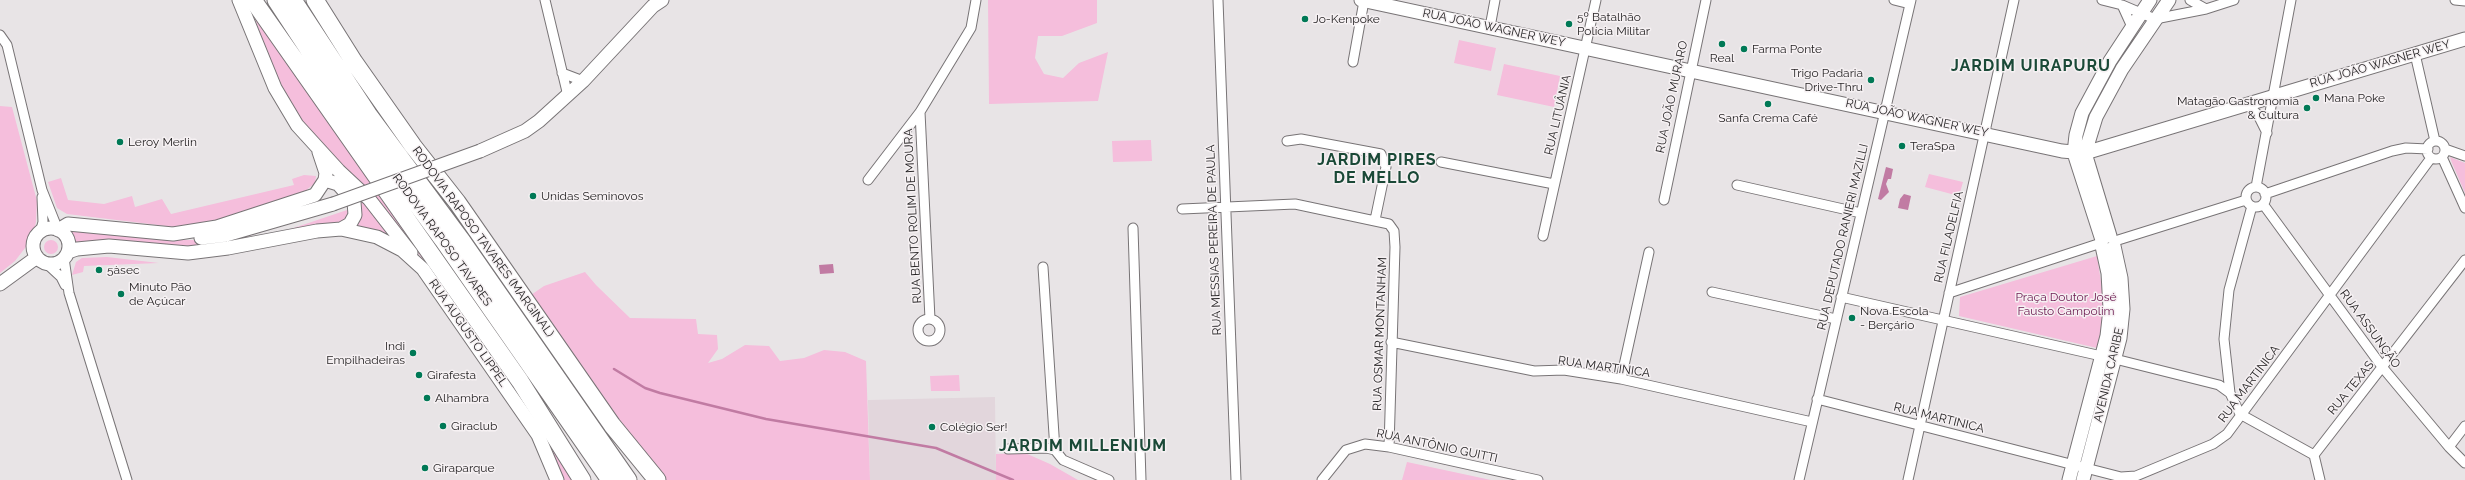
<!DOCTYPE html>
<html>
<head>
<meta charset="utf-8">
<style>
  body { margin:0 }
  canvas { display:block; background:#e8e4e6 }
</style>
</head>
<body>
<canvas width="2465" height="480"></canvas>
<script>
const context = document.querySelector('canvas').getContext('2d');
context.lineJoin = 'round';
function fill(path, color) {
  context.fillStyle = color;
  context.fill(path, 'evenodd');
}
function shape(rows) {
  const path = new Path2D();
  for (const r of rows) {
    if (r.length === 3) {
      path.moveTo(r[0] + r[2], r[1]);
      path.arc(r[0], r[1], r[2], 0, 2 * Math.PI);
      continue;
    }
    path.moveTo(r[0], r[1]);
    for (let i = 2; i < r.length; i += 2) path.lineTo(r[i], r[i + 1]);
  }
  return path;
}
function strokePath(path, color, width, dash) {
  context.strokeStyle = color;
  context.lineWidth = width;
  context.lineCap = dash ? 'butt' : 'round';
  context.setLineDash(dash || []);
  context.stroke(path);
}
function label(font, color, halo, rows, align = 'center') {
  context.font = font + ' Raleway,sans-serif';
  context.lineWidth = 3;
  context.setLineDash([]);
  context.textBaseline = 'middle';
  context.strokeStyle = halo;
  context.fillStyle = color;
  for (const [text, x, y, turn = 0] of rows) {
    context.save();
    context.translate(x, y);
    context.rotate((+turn || 0) * Math.PI / 180);
    context.textAlign = isNaN(turn) ? turn : align;
    if (halo) context.strokeText(text, 0, 0);
    context.fillText(text, 0, 0);
    context.restore();
  }
}
fill(shape([
  [995,397,996,480,870,480,868,400]
]), '#e2d6dc');
fill(shape([
  [988,0,1097,0,1097,23,1062,36,1038,36,1035,58,1044,74,1063,78,1079,63,1108,52,1098,101,989,104],
  [255,19,257,19,432,267,577,480,563,480,429,268,384,207,320,144,300,118,282,92],
  [1459,40,1496,48,1491,71,1454,63],
  [1504,64,1560,76,1554,107,1497,95],
  [0,106,12,107,37,201,36,222,32,239,15,261,0,273],
  [1151,140,1152,161,1113,162,1112,141],
  [2450,157,2465,163,2465,193,2452,163],
  [331,171,364,201,390,236,369,228,354,226,360,215,330,175],
  [1929,174,1963,182,1959,196,1925,187],
  [304,175,316,176,315,183,304,192,194,228,183,228,67,214,57,208,48,182,61,178,68,200,104,204,132,196,135,207,162,199,171,214,294,185,292,179],
  [350,209,351,215,341,223,270,236],
  [67,230,178,240,211,240,266,230,229,243,195,248,75,243],
  [51,247,7],
  [2097,256,2103,295,2103,322,2097,348,1959,316,1960,297],
  [107,257,159,263,84,266,83,272,72,275,76,262,82,258],
  [585,272,596,285,630,318,696,319,698,334,717,335,718,349,708,363,722,359,745,345,769,346,780,361,804,358,824,350,845,352,866,361,870,480,663,480,528,297,544,286],
  [959,375,960,391,931,391,930,376],
  [1025,453,1050,464,1078,480,996,480,996,454],
  [1407,462,1491,480,1402,480]
]), '#f5bedc');
fill(shape([
  [1886,167,1893,169,1891,179,1888,179,1886,184,1889,192,1881,200,1878,199],
  [1904,194,1911,196,1908,210,1898,208,1900,199],
  [833,264,834,273,820,274,819,265]
]), '#c17ba3');
strokePath(shape([
  [614,369,645,388,660,393,766,419,936,448,1013,480]
]), '#c17ba3', 2.5);
const street = shape([
  [545,0,568,96],
  [1218,0,1236,480],
  [1894,0,1910,4],
  [2102,0,2122,5,2155,19,2206,9,2234,0],
  [2190,0,2206,9],
  [2455,0,2465,1],
  [2122,5,2132,27],
  [1490,27,1495,0],
  [0,35,7,45,42,190,58,230],
  [2415,54,2435,141],
  [1353,62,1364,1],
  [562,73,583,81],
  [2243,105,2250,107,2258,115,2267,133],
  [920,112,930,319],
  [1287,141,1301,139,1381,154,1386,167,1375,220],
  [2436,150,9],
  [2445,149,2465,156],
  [2442,157,2465,208],
  [1441,162,1554,184],
  [868,180,920,112,971,28,976,0],
  [1737,185,1861,213],
  [2256,187,2291,0],
  [2256,197,10],
  [2265,194,2392,151,2406,148,2428,149],
  [1664,200,1706,0],
  [2263,204,2383,368,2449,447,2465,463],
  [2252,206,2229,290,2224,339,2230,393,2240,414,2314,455],
  [1182,209,1295,204,1389,224,1394,231,1395,247,1389,447],
  [1133,228,1141,480],
  [40,233,43,222,42,197],
  [1543,236,1596,0],
  [2115,241,2246,200],
  [64,258,69,293,127,480],
  [47,264,61,277,65,285],
  [1043,267,1055,450],
  [1712,292,1836,319],
  [1949,293,2101,243],
  [1841,297,2119,360,2219,385,2230,393],
  [929,330,11],
  [1391,342,1534,371,1564,370,1621,379,1812,422],
  [1621,379,1649,252],
  [1817,399,2121,477,2136,476,2213,444,2227,434,2431,158],
  [2449,447,2465,426],
  [1008,449,1046,448,1055,450,1063,460,1109,480],
  [2314,455,2465,260],
  [2314,455,2320,480],
  [1322,480,1346,450,1365,444,1389,447,1538,480],
  [1799,480,1911,0],
  [1908,480,2014,0]
]);
const secondary = shape([
  [239,0,275,88,297,125,339,171,369,199,411,253],
  [1361,0,2062,151,2085,153,2465,39],
  [480,151,525,131,539,121,583,81,653,6,662,0],
  [325,180,338,184,354,202,355,215,350,224,341,229],
  [51,246,18],
  [58,230,68,224,173,234,217,227,315,195,325,180,326,173,319,152],
  [2110,236,2085,153,2096,117,2122,69,2169,0],
  [201,238,226,235,333,204],
  [2102,240,2074,153,2076,135,2082,113,2110,61,2150,0],
  [68,252,77,249,109,246,188,253,228,248,317,231,341,229,377,237,402,250,423,269,538,435,557,480],
  [0,284,37,257],
  [2069,480,2107,336,2110,309,2108,273,2102,246],
  [2083,480,2120,338,2123,309,2121,278,2114,246]
]);
const highway = shape([
  [253,0,520,381,582,480],
  [276,0,351,114,443,240,610,480],
  [293,0,368,114,462,241,628,480],
  [315,0,354,62,413,146,457,202,612,425,657,480]
]);
strokePath(street, '#787476', 11);
strokePath(secondary, '#787476', 15);
strokePath(highway, '#787476', 19);
strokePath(street, '#fff', 9);
strokePath(secondary, '#fff', 13);
strokePath(highway, '#fff', 17);
const secondaryBridge = shape([
  [333,204,480,151]
]);
strokePath(secondaryBridge, '#787476', 15, []);
strokePath(secondaryBridge, '#fff', 13);
for (const [x, y, r, color] of [
  [1305,19,4,"#007956"],
  [1569,24,4,"#007956"],
  [1722,44,4,"#007956"],
  [1744,49,4,"#007956"],
  [1871,80,4,"#007956"],
  [2316,98,4,"#007956"],
  [1768,104,4,"#007956"],
  [2307,108,4,"#007956"],
  [120,142,4,"#007956"],
  [1902,146,4,"#007956"],
  [533,196,4,"#007956"],
  [99,270,4,"#007956"],
  [121,294,4,"#007956"],
  [1852,318,4,"#007956"],
  [413,353,4,"#007956"],
  [419,375,4,"#007956"],
  [427,398,4,"#007956"],
  [443,426,4,"#007956"],
  [932,427,4,"#007956"],
  [425,468,4,"#007956"]
]) {
  const dot = new Path2D();
  dot.arc(x, y, r, 0, 2 * Math.PI);
  context.fillStyle = color;
  context.fill(dot);
  strokePath(dot, '#f6f1f3', 1.5);
}
label('12px', '#211f20', '#f6f1f3', [
  ["5º Batalhão",1577,17],
  ["Polícia Militar",1577,31],
  ["Jo-Kenpoke",1313,19],
  ["Farma Ponte",1752,49],
  ["Real",1722,58,"center"],
  ["Trigo Padaria",1863,73,"right"],
  ["Drive-Thru",1863,87,"right"],
  ["Mana Poke",2324,98],
  ["Matagão Gastronomia",2299,101,"right"],
  ["& Cultura",2299,115,"right"],
  ["Sanfa Crema Café",1768,118,"center"],
  ["Leroy Merlin",128,142],
  ["TeraSpa",1910,146],
  ["Unidas Seminovos",541,196],
  ["5àsec",107,270],
  ["Minuto Pão",129,287],
  ["de Açúcar",129,301],
  ["Nova Escola",1860,311],
  ["- Berçário",1860,325],
  ["Indi",405,346,"right"],
  ["Empilhadeiras",405,360,"right"],
  ["Girafesta",427,375],
  ["Alhambra",435,398],
  ["Giraclub",451,426],
  ["Colégio Ser!",940,427],
  ["Giraparque",433,468]
], 'left');
label('12px', '#211f20', '#f6f1f3', [
  ["RUA JOÃO WAGNER WEY",1494,28,12],
  ["RUA JOÃO WAGNER WEY",2380,64,-16],
  ["RUA JOÃO MURARO",1672,97,-78],
  ["RUA LITUÂNIA",1558,115,-77],
  ["RUA JOÃO WAGNER WEY",1917,118,12],
  ["RUA BENTO ROLIM DE MOURA",913,216,-93],
  ["RUA DEPUTADO RANIERI MAZILLI",1843,237,-77],
  ["RUA FILADELFIA",1949,237,-77],
  ["RODOVIA RAPOSO TAVARES",442,240,54],
  ["RUA MESSIAS PEREIRA DE PAULA",1214,240,-92],
  ["RODOVIA RAPOSO TAVARES (MARGINAL)",483,242,54],
  ["RUA ASSUNÇÃO",2370,329,54],
  ["RUA AUGUSTO LIPPEL",468,333,55],
  ["RUA OSMAR MONTANHAM",1380,334,-88],
  ["RUA MARTINICA",1604,367,8],
  ["AVENIDA CARIBE",2109,375,-77],
  ["RUA MARTINICA",2249,384,-53],
  ["RUA TEXAS",2351,388,-51],
  ["RUA MARTINICA",1939,418,14],
  ["RUA ANTÔNIO GUITTI",1437,446,12]
]);
label('12px', '#6b184f', '#f6f1f3', [
  ["Praça Doutor José",2066,297],
  ["Fausto Campolim",2066,311]
]);
context.letterSpacing = '1px';
label('bold 16px', '#1a4937', '#f6f1f3', [
  ["JARDIM UIRAPURU",2031,66],
  ["JARDIM PIRES",1377,160],
  ["DE MELLO",1377,178],
  ["JARDIM MILLENIUM",1083,446]
]);
context.letterSpacing = '0px';
</script>
</body>
</html>
